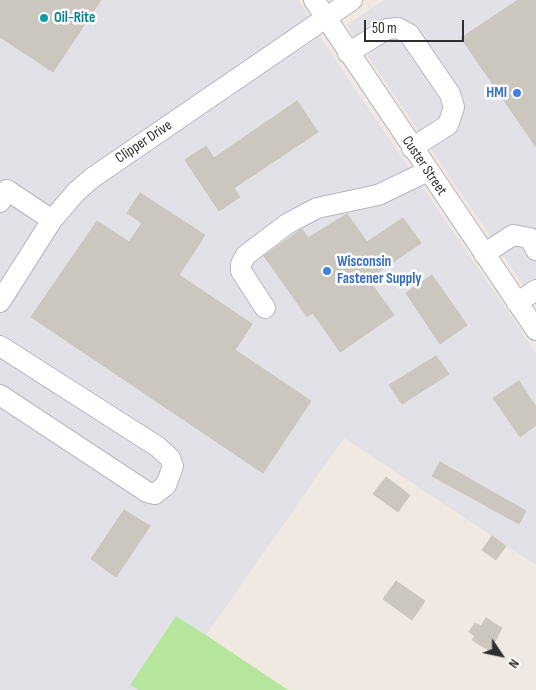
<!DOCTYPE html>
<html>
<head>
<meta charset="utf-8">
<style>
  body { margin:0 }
  #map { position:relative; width:536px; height:690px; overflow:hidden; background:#efe9e1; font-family:"Sofia Sans Condensed",sans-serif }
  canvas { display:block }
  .north { position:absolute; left:476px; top:630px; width:50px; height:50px; -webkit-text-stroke:4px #fff; paint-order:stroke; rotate:124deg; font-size:14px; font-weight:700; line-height:20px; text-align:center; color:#2e2e2e }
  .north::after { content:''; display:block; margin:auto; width:18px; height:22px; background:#2e2e2e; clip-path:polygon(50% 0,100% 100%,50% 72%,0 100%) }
  .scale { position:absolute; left:364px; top:20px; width:100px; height:22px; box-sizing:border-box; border:2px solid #2e2e2e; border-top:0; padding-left:6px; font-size:15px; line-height:18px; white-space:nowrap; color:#2e2e2e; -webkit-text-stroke:4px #fff; paint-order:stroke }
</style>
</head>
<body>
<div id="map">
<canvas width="536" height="690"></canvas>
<div class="north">N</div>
<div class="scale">50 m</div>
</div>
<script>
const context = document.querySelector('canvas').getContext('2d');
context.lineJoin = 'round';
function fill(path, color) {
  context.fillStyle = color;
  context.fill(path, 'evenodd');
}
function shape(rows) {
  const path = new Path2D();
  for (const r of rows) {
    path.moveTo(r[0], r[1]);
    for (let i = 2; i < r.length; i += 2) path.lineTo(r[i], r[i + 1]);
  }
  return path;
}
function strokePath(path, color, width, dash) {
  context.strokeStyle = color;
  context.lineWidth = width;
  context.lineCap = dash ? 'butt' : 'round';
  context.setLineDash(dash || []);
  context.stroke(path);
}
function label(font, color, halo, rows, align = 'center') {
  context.font = font + ' "Sofia Sans Condensed",sans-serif';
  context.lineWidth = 5;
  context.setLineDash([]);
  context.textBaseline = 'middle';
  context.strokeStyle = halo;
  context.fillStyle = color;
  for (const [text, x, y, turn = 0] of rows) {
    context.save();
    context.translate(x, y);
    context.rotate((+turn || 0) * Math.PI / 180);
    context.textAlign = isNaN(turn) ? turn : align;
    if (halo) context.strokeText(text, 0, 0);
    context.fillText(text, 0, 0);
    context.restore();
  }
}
fill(shape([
  [0,0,298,0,327,48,536,353,536,565,344,438,206,635,176,616,130,685,139,690,0,690],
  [384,0,536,0,536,304,347,25]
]), '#e3e1e8');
fill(shape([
  [176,616,206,635,288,690,139,690,130,685]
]), '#b6e59e');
const building = shape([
  [0,0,101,0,53,72,0,37,0,0],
  [518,0,536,0,536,147,461,38,518,0],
  [297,101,318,132,234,188,240,197,219,211,185,160,206,146,214,158,297,101],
  [140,193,205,235,179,275,252,324,235,350,311,401,263,473,31,317,97,221,129,242,142,223,127,213,140,193],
  [347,214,367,242,403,218,421,243,368,279,394,315,340,352,313,313,307,317,264,256,302,229,308,238,347,214],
  [432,275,467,325,440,344,406,293,432,275],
  [436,356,449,374,402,404,389,385,436,356],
  [519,381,536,407,536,425,520,437,493,398,519,381],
  [440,462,526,511,519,524,432,476,440,462],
  [386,477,410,495,398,512,373,494,386,477],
  [124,510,150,526,116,577,91,559,124,510],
  [492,536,506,546,496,560,482,550,492,536],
  [396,581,425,601,412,620,383,599,396,581],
  [486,618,502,628,490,651,472,640,475,636,469,632,475,623,481,626,486,618]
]);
fill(building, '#cbc7bf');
strokePath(building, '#cbc5ba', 1);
const minor = shape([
  [314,0,536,330],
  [348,53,387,29,398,28,409,34,450,94,454,107,448,125,412,148],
  [0,202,7,190,52,220],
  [484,254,513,235,530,238,536,250],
  [0,302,52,220,76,192,92,178,352,0],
  [517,303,536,290],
  [265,308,241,271,241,264,246,255,287,224,317,208,378,195,428,171],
  [0,346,158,447,170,458,173,466,166,485,155,494,147,492,0,395]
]);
strokePath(minor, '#b4b7c1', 22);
strokePath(minor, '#fff', 20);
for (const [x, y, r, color] of [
  [44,18,5,"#0f9aa8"],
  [517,93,5,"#3f7fe0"],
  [327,271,5,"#3f7fe0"]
]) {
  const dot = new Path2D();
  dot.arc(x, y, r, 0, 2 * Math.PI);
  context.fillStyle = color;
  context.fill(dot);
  strokePath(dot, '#fff', 2);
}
label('bold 15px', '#0d838f', '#fff', [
  ["Oil-Rite",54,18]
], 'left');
label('bold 15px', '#366cbe', '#fff', [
  ["HMI",507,93],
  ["Wisconsin",337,262,"left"],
  ["Fastener Supply",337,279,"left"]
], 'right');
label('15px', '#2e2e2e', '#fff', [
  ["Clipper Drive",144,142,-34],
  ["Custer Street",424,166,56]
]);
</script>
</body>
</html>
